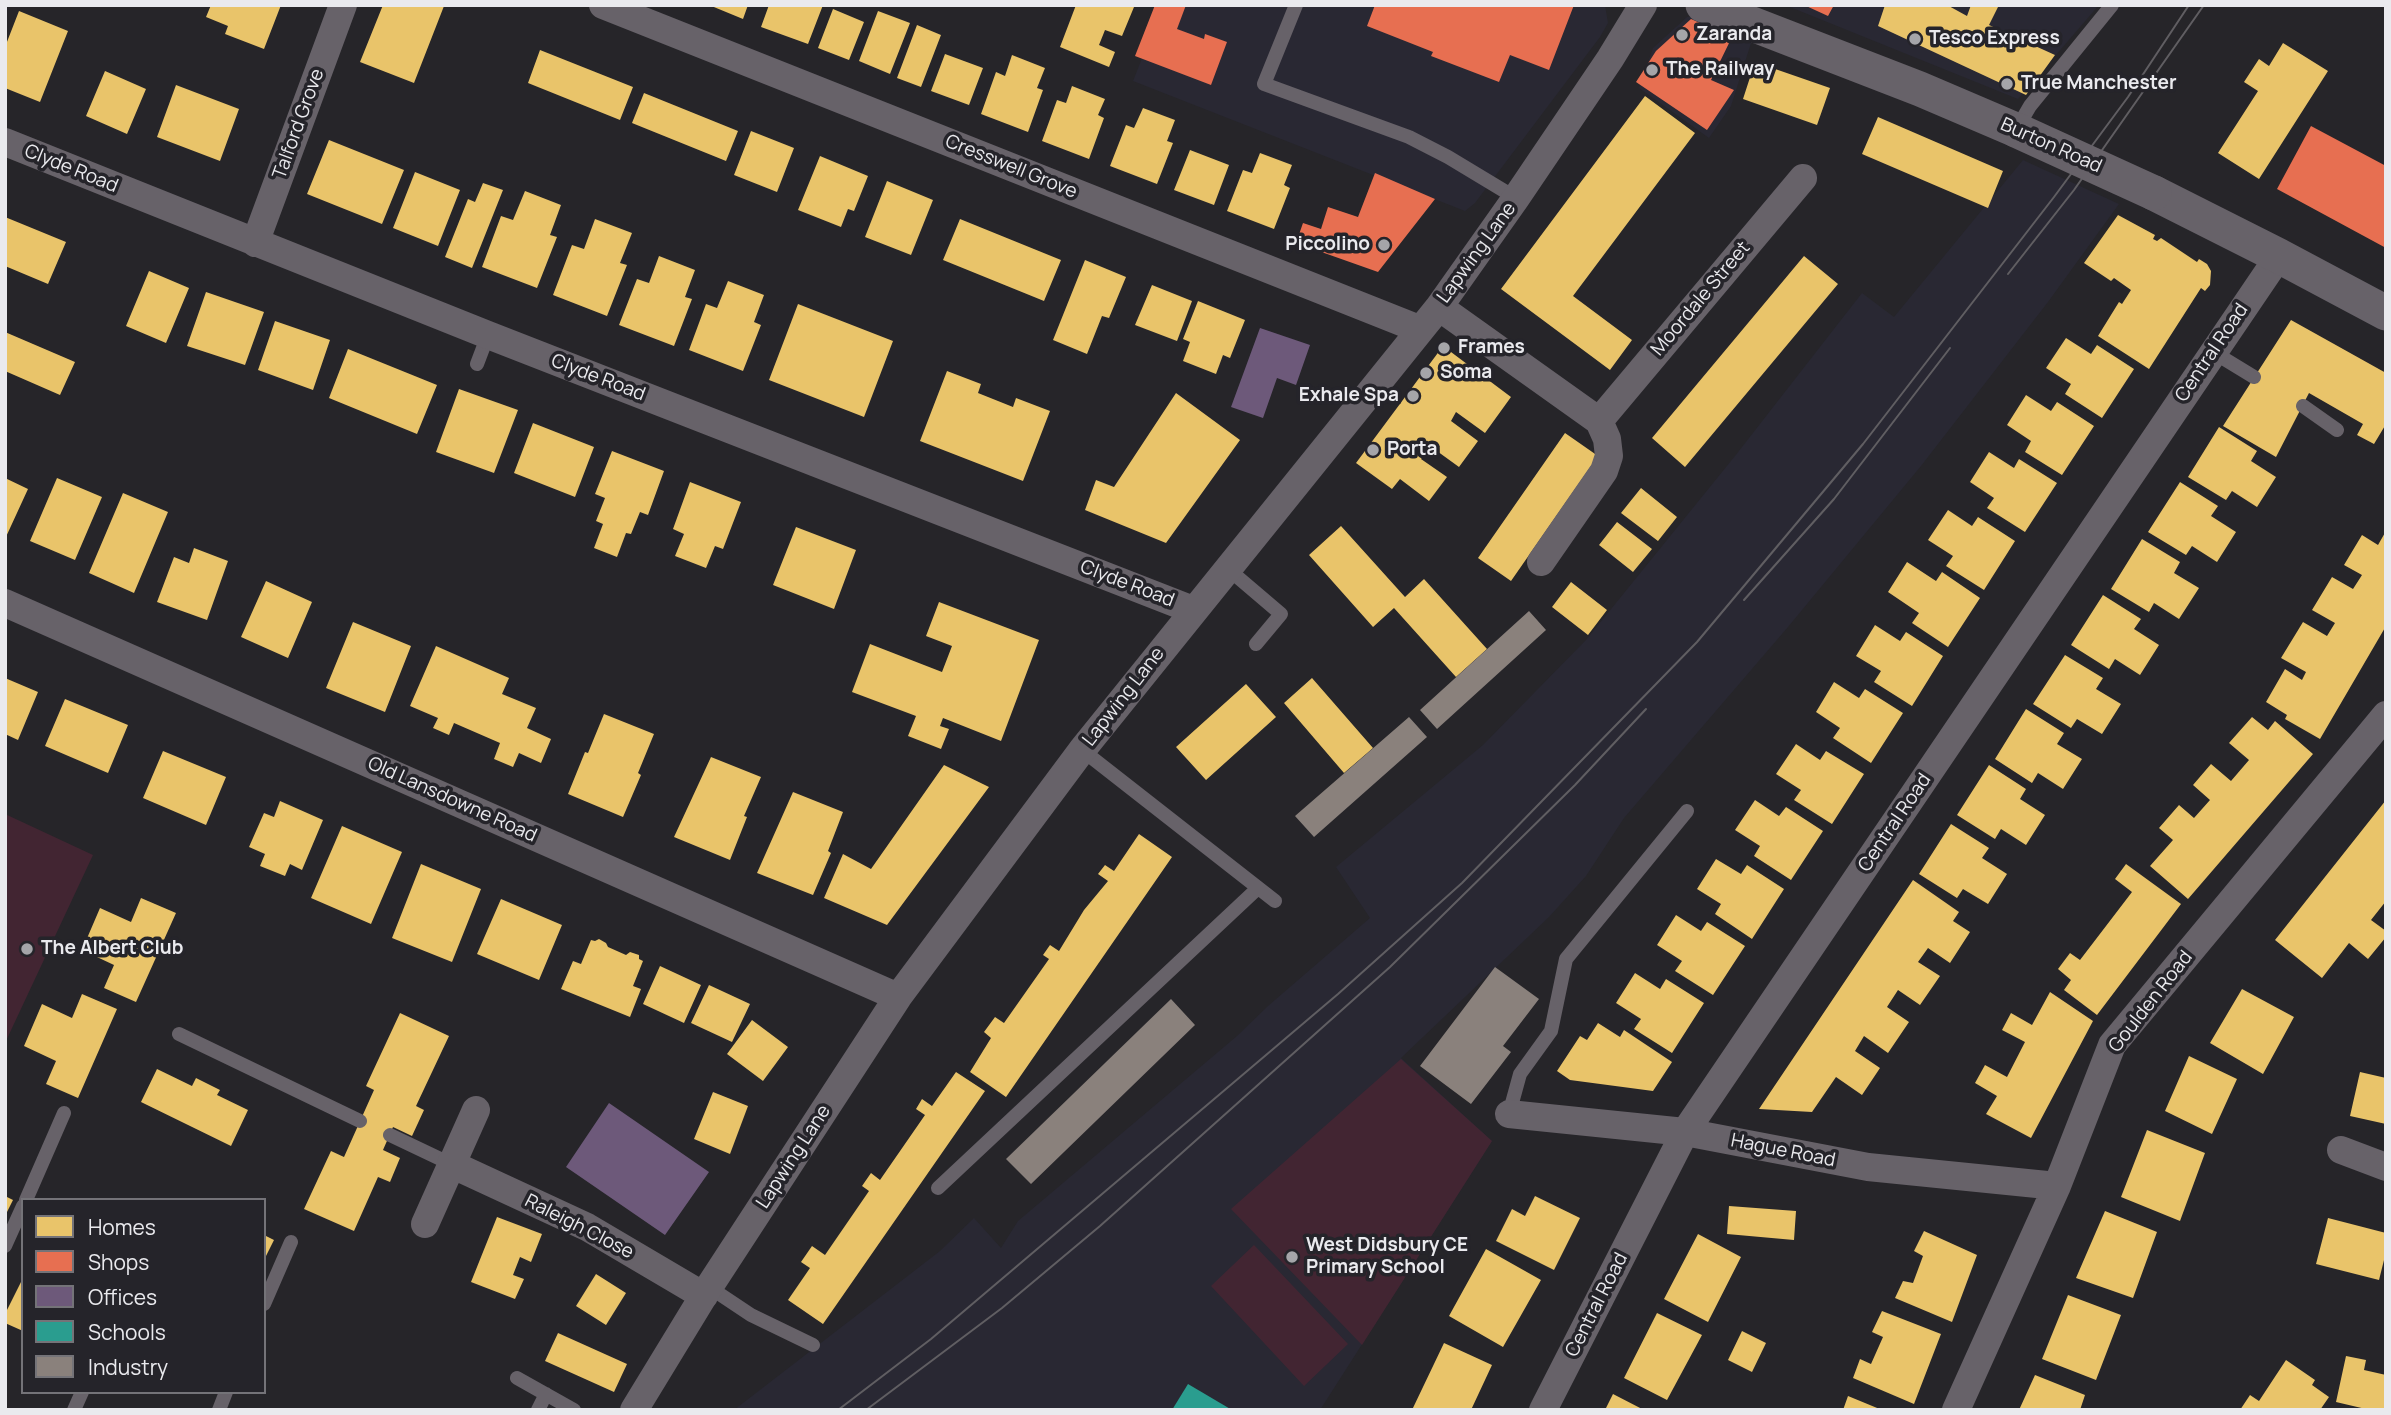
<!DOCTYPE html>
<html>
<head>
<meta charset="utf-8">
<style>
  body { margin:0 }
  #map { position:relative; width:2391px; height:1415px; overflow:hidden; background:#262529; font-family:Manrope,sans-serif }
  canvas { display:block }
  .frame { position:absolute; inset:0; border:7px solid #eaeaee; pointer-events:none }
  .legend { position:absolute; left:21px; top:1198px; width:245px; height:196px; box-sizing:border-box; background:#25242a; border:2px solid #747378; margin:0; padding:9px 12px; list-style:none; font-size:21px; color:#eaeaee }
  .legend li { display:flex; align-items:center; gap:14px; height:35px }
  .legend b { width:35px; border:2px solid #747378 }
</style>
</head>
<body>
<div id="map">
<canvas width="2391" height="1415"></canvas>
<div class="frame"></div>
<ul class="legend">
<li><b style="height:19px;background:#e9c46a"></b>Homes</li>
<li><b style="height:19px;background:#e76f51"></b>Shops</li>
<li><b style="height:19px;background:#6d597a"></b>Offices</li>
<li><b style="height:19px;background:#2a9d8f"></b>Schools</li>
<li><b style="height:19px;background:#8a817c"></b>Industry</li>
</ul>
</div>
<script>
const context = document.querySelector('canvas').getContext('2d');
context.lineJoin = 'round';
function fill(path, color) {
  context.fillStyle = color;
  context.fill(path, 'evenodd');
}
function shape(rows) {
  const path = new Path2D();
  for (const r of rows) {
    path.moveTo(r[0], r[1]);
    for (let i = 2; i < r.length; i += 2) path.lineTo(r[i], r[i + 1]);
  }
  return path;
}
function strokePath(path, color, width, dash) {
  context.strokeStyle = color;
  context.lineWidth = width;
  context.lineCap = dash ? 'butt' : 'round';
  context.setLineDash(dash || []);
  context.stroke(path);
}
function label(font, color, halo, rows, align = 'center') {
  context.font = font + ' Manrope,sans-serif';
  context.lineWidth = 7;
  context.setLineDash([]);
  context.textBaseline = 'middle';
  context.strokeStyle = halo;
  context.fillStyle = color;
  for (const [text, x, y, turn = 0] of rows) {
    context.save();
    context.translate(x, y);
    context.rotate((+turn || 0) * Math.PI / 180);
    context.textAlign = isNaN(turn) ? turn : align;
    if (halo) context.strokeText(text, 0, 0);
    context.fillText(text, 0, 0);
    context.restore();
  }
}
fill(shape([
  [1163,5,1605,5,1608,23,1600,37,1475,203,1465,211,1133,81],
  [1785,5,2099,5,2018,99],
  [1687,17,1697,17,1752,40,1731,106,1709,138,1639,88,1653,48],
  [2023,160,2119,204,2048,302,1921,466,1788,627,1624,818,1586,876,1549,917,1401,1058,1492,1141,1320,1410,734,1410,940,1251,974,1218,1001,1248,1018,1221,1237,1036,1268,1006,1370,918,1336,867,1483,745,1586,640,1735,456,1862,293,1894,317]
]), '#292833');
fill(shape([
  [5,814,93,855,5,1043],
  [1401,1059,1492,1141,1362,1345,1231,1209],
  [1254,1245,1348,1344,1304,1386,1211,1286]
]), '#422532');
fill(shape([
  [211,5,281,5,264,49,225,34,228,26,206,17],
  [383,5,444,6,414,83,360,62],
  [709,5,748,5,743,19],
  [769,5,823,5,808,44,761,27],
  [1076,5,1134,7,1122,36,1105,30,1099,45,1115,52,1109,67,1060,47],
  [1885,5,1947,5,1967,16,1971,5,1999,5,1989,25,2055,55,2026,95,1878,26],
  [833,9,864,22,849,60,818,48],
  [19,11,68,31,40,102,5,88,5,47],
  [878,11,910,23,890,74,859,61],
  [917,25,941,35,921,87,897,78],
  [2283,43,2328,71,2259,179,2218,153,2258,91,2244,82,2259,59,2269,66],
  [540,50,633,87,620,120,528,83],
  [945,54,983,68,969,105,931,91],
  [1012,55,1045,68,1037,88,1043,90,1028,132,981,114,996,72,1005,76],
  [1755,62,1830,88,1817,125,1743,99],
  [105,71,146,89,127,134,86,116],
  [176,85,239,109,220,161,157,137],
  [1072,86,1105,99,1098,115,1104,118,1089,159,1042,141,1057,100,1066,103],
  [644,93,738,131,726,161,632,123],
  [1645,96,1695,133,1573,296,1632,340,1610,370,1501,289],
  [1143,108,1175,120,1167,141,1173,143,1157,184,1110,166,1126,125,1134,128],
  [1878,117,2003,171,1988,208,1862,154],
  [751,131,794,148,777,192,734,175],
  [329,140,404,170,382,224,307,194],
  [1190,150,1229,165,1214,205,1174,190],
  [1260,153,1292,165,1284,185,1290,188,1274,229,1227,211,1243,170,1252,173],
  [820,156,868,176,854,211,848,209,841,227,798,210],
  [415,172,460,190,438,246,393,228],
  [887,181,933,200,911,255,865,237],
  [483,183,503,190,472,268,445,257,468,199,475,202],
  [525,191,561,205,550,235,557,237,537,288,482,267,501,216,513,220],
  [2118,215,2155,235,2153,239,2157,241,2161,238,2197,262,2199,259,2207,264,2211,271,2210,285,2205,291,2201,288,2149,369,2098,336,2119,302,2122,304,2131,290,2114,278,2111,281,2084,263],
  [5,217,66,242,48,284,5,266],
  [595,219,632,233,620,263,627,265,607,316,553,295,572,245,584,249],
  [960,219,1061,260,1044,301,943,260],
  [659,256,695,270,685,297,692,299,674,346,619,325,637,279,649,283],
  [1804,256,1838,284,1685,467,1652,438],
  [1085,260,1126,277,1109,318,1102,316,1087,354,1053,340],
  [149,271,189,288,166,343,126,326],
  [728,281,764,295,754,322,761,325,743,371,689,350,706,304,717,308],
  [1152,285,1192,301,1177,341,1135,325],
  [206,292,264,312,245,365,187,346],
  [1198,301,1245,320,1230,358,1223,355,1216,374,1183,361,1190,342,1183,339],
  [798,304,893,341,864,417,769,380],
  [2291,320,2386,373,2386,424,2374,444,2357,435,2363,424,2309,393,2276,457,2223,426],
  [275,321,330,340,313,390,258,370],
  [5,332,75,362,60,395,5,371],
  [2066,338,2091,354,2097,345,2134,369,2102,418,2065,394,2071,384,2046,368],
  [1443,346,1511,397,1485,433,1456,412,1451,421,1478,441,1459,467,1430,446,1421,459,1447,477,1429,501,1400,479,1392,489,1356,463],
  [348,349,437,385,417,434,329,398],
  [947,371,981,384,978,393,1013,407,1016,398,1050,411,1023,481,920,441],
  [459,389,518,410,494,473,436,452],
  [1176,393,1240,440,1166,543,1085,510,1096,480,1114,487],
  [2026,395,2051,411,2057,402,2094,426,2062,475,2025,452,2031,441,2007,425],
  [533,423,594,447,575,497,514,473],
  [2219,427,2257,451,2251,461,2276,477,2257,507,2232,491,2226,500,2188,477],
  [1565,433,1598,456,1511,581,1478,558],
  [612,451,664,471,648,515,640,512,631,534,626,533,617,557,594,548,603,524,596,521,605,498,595,494],
  [1989,452,2014,468,2019,459,2057,483,2025,532,1987,508,1994,498,1970,482],
  [5,478,28,489,5,539],
  [57,478,102,497,75,560,30,541],
  [690,482,741,502,723,549,715,546,706,568,675,556,684,534,673,529],
  [2180,482,2218,506,2211,516,2236,532,2217,562,2192,546,2186,555,2148,532],
  [1641,488,1677,517,1658,541,1621,513],
  [123,493,168,512,134,593,89,573],
  [1948,510,1972,526,1978,517,2015,541,1984,590,1946,566,1953,556,1928,540],
  [1617,522,1652,549,1633,572,1599,545],
  [1341,526,1405,597,1424,579,1487,649,1456,677,1394,608,1373,627,1309,555],
  [796,527,856,550,834,609,773,585],
  [2386,531,2386,626,2320,739,2285,719,2287,715,2266,702,2285,669,2302,680,2306,672,2281,658,2303,622,2327,636,2335,623,2312,610,2332,577,2353,589,2362,575,2344,565,2362,535,2378,545],
  [2142,539,2180,562,2174,573,2199,588,2179,619,2154,603,2149,612,2111,589],
  [194,548,228,561,207,620,157,602,174,557,189,563],
  [1907,562,1936,581,1942,572,1980,598,1948,647,1912,623,1919,613,1888,592],
  [266,581,312,602,288,658,241,637],
  [1571,582,1607,610,1588,635,1552,607],
  [2103,595,2141,619,2134,629,2159,645,2140,675,2115,659,2109,669,2071,645],
  [939,602,1039,640,1001,741,943,718,940,726,949,729,941,749,908,736,916,716,852,692,870,644,942,672,952,646,926,636],
  [353,622,411,646,385,712,326,688],
  [1875,625,1900,641,1906,632,1943,656,1912,706,1874,682,1881,671,1856,656],
  [436,646,509,678,502,694,536,708,527,728,551,739,541,763,519,753,513,767,494,759,500,743,454,723,449,735,433,728,438,718,410,706],
  [2065,655,2103,678,2096,689,2121,704,2102,734,2077,719,2071,728,2033,704],
  [5,678,38,692,18,740,5,734],
  [1312,678,1373,748,1344,773,1284,703],
  [1834,682,1859,698,1865,689,1903,713,1871,763,1833,738,1840,728,1816,712],
  [1246,684,1276,717,1206,780,1176,747],
  [65,699,128,725,108,773,45,746],
  [2026,709,2064,733,2057,744,2082,759,2063,789,2038,773,2032,783,1995,759],
  [604,714,654,734,638,773,641,775,623,817,568,794,585,752,588,753],
  [2252,717,2268,730,2275,721,2313,754,2188,899,2150,866,2173,840,2159,828,2179,805,2194,818,2210,800,2193,785,2211,764,2231,781,2249,760,2229,743],
  [1796,744,1820,760,1826,751,1864,774,1832,824,1794,800,1801,790,1776,774],
  [163,751,226,777,206,825,143,798],
  [711,757,761,777,744,816,747,817,730,860,674,837],
  [944,765,989,787,887,925,824,898,843,854,871,869],
  [1989,765,2026,789,2020,799,2045,815,2026,845,2001,829,1995,839,1957,815],
  [793,792,843,812,828,851,831,853,813,895,757,873],
  [1755,800,1779,816,1786,807,1823,831,1791,880,1754,856,1760,846,1735,830],
  [2386,800,2386,901,2371,920,2386,931,2386,937,2368,959,2349,943,2322,978,2275,940],
  [280,801,323,820,302,870,290,864,285,876,260,866,265,854,249,847,264,813,274,817],
  [1951,824,1989,848,1982,858,2007,874,1988,904,1963,889,1957,898,1919,874],
  [342,826,402,852,371,924,311,898],
  [1139,834,1172,857,1006,1097,970,1072,991,1038,984,1032,995,1017,1004,1023,1049,959,1043,955,1050,945,1059,951,1084,910,1108,881,1098,874,1105,865,1114,871],
  [1716,859,1741,874,1747,865,1784,889,1752,939,1715,914,1721,904,1697,889],
  [421,864,481,889,452,962,392,938],
  [2126,864,2181,904,2097,1015,2064,990,2071,980,2058,969,2070,953,2080,960,2132,892,2115,879],
  [1913,880,1959,912,1953,921,1970,932,1950,963,1928,948,1918,962,1940,976,1920,1005,1898,990,1887,1007,1909,1022,1888,1053,1864,1036,1855,1051,1880,1068,1862,1095,1836,1077,1812,1112,1759,1109],
  [141,898,176,913,136,1002,104,988,114,965,82,950,100,908,131,922],
  [501,899,562,925,539,980,477,954],
  [1676,915,1701,931,1707,922,1745,946,1713,995,1675,971,1682,961,1657,945],
  [599,939,606,943,608,947,626,955,630,952,639,955,639,959,643,961,633,986,641,989,630,1017,561,989,573,961,581,964,591,940,595,941],
  [660,966,701,985,684,1023,643,1004],
  [1635,973,1660,989,1666,979,1704,1003,1672,1053,1634,1029,1641,1019,1616,1003],
  [709,985,750,1004,732,1042,691,1023],
  [2242,989,2294,1017,2263,1074,2210,1043],
  [2050,992,2093,1021,2031,1138,1986,1114,1997,1096,1975,1083,1985,1065,2007,1077,2025,1042,2002,1030,2011,1013,2032,1025],
  [82,994,117,1009,78,1098,46,1084,56,1061,24,1046,42,1004,72,1018],
  [400,1013,449,1036,416,1106,424,1110,412,1136,393,1127,383,1150,400,1158,390,1182,378,1177,354,1231,304,1209,331,1151,344,1157,374,1090,366,1086],
  [752,1020,788,1047,763,1081,727,1054],
  [1598,1023,1620,1037,1624,1030,1672,1062,1653,1091,1570,1080,1557,1071,1580,1036,1587,1040],
  [2189,1056,2237,1079,2212,1134,2165,1111],
  [157,1069,192,1086,196,1078,220,1090,217,1095,248,1110,231,1146,141,1102],
  [956,1072,985,1091,823,1324,788,1300,810,1268,801,1262,812,1246,825,1255,869,1191,862,1186,871,1173,880,1180,925,1115,916,1109,922,1099,932,1106],
  [2360,1072,2386,1078,2386,1124,2350,1116],
  [713,1092,748,1106,730,1154,694,1139],
  [2147,1130,2205,1153,2180,1221,2121,1197],
  [5,1196,13,1200,5,1216],
  [1535,1196,1580,1218,1554,1270,1496,1241,1512,1209,1525,1216],
  [1729,1206,1796,1211,1794,1240,1727,1234],
  [2105,1211,2157,1232,2133,1298,2076,1278],
  [497,1217,542,1234,531,1262,520,1257,513,1275,524,1279,515,1299,471,1282],
  [2328,1218,2386,1233,2386,1252,2379,1280,2316,1264],
  [1924,1231,1977,1255,1952,1322,1895,1298,1903,1281,1913,1283,1923,1256,1914,1251],
  [1698,1234,1741,1257,1708,1322,1664,1299],
  [264,1235,274,1240,264,1260],
  [1486,1249,1541,1280,1503,1347,1449,1316],
  [596,1274,626,1293,606,1325,576,1306],
  [23,1278,23,1331,5,1323,5,1314],
  [2068,1295,2121,1315,2096,1380,2042,1359],
  [1882,1311,1941,1334,1914,1404,1853,1378,1860,1359,1871,1364,1883,1337,1872,1332],
  [1657,1313,1702,1335,1667,1400,1624,1378],
  [1742,1331,1766,1343,1752,1372,1728,1360],
  [558,1333,627,1364,614,1392,545,1361],
  [1444,1343,1492,1365,1471,1410,1412,1410],
  [2346,1356,2366,1360,2364,1370,2386,1375,2386,1410,2370,1410,2336,1402],
  [2286,1360,2315,1380,2312,1385,2329,1397,2320,1410,2240,1410,2250,1395,2259,1401],
  [2035,1375,2085,1395,2080,1410,2019,1410],
  [1613,1394,1644,1410,1605,1410],
  [1848,1396,1882,1410,1843,1410]
]), '#e9c46a');
fill(shape([
  [1155,5,1186,5,1177,29,1204,39,1205,34,1227,42,1211,85,1135,56],
  [1375,5,1574,5,1549,70,1510,55,1499,82,1431,56,1433,52,1367,26],
  [1804,5,1834,5,1828,16],
  [1691,19,1732,37,1711,80,1734,90,1707,130,1636,82,1656,51],
  [2311,126,2386,166,2386,248,2277,189],
  [1375,173,1435,199,1378,272,1296,243,1303,223,1321,229,1328,207,1358,217]
]), '#e76f51');
fill(shape([
  [1260,328,1310,345,1296,385,1277,378,1263,418,1231,407],
  [609,1103,709,1172,665,1235,566,1167]
]), '#6d597a');
fill(shape([
  [1188,1384,1232,1410,1172,1410]
]), '#2a9d8f');
fill(shape([
  [1529,611,1546,630,1437,729,1420,710],
  [1409,717,1427,737,1314,837,1295,816],
  [1495,967,1539,999,1503,1046,1511,1052,1471,1104,1420,1066],
  [1171,999,1195,1025,1031,1184,1006,1159]
]), '#8a817c');
strokePath(shape([
  [1296,5,1264,84,1409,137,1448,157,1516,198],
  [2016,130,2030,106,2112,5],
  [2213,352,2254,377],
  [477,364,488,335],
  [2303,406,2337,430],
  [1227,568,1281,614,1256,644],
  [1082,750,1275,901],
  [179,1034,360,1121],
  [1509,1114,1520,1074,1551,1031,1566,959,1687,811],
  [390,1135,451,1164],
  [938,1188,1258,888],
  [26,1200,64,1113],
  [5,1246,23,1206],
  [709,1287,751,1315,813,1345],
  [264,1304,291,1242],
  [517,1378,574,1410],
  [74,1410,82,1392],
  [219,1410,226,1392],
  [538,1410,546,1394]
]), '#676269', 14);
strokePath(shape([
  [603,5,1419,329],
  [5,142,488,335,1193,610],
  [255,243,343,5],
  [1439,307,1599,421,1607,439,1609,456,1604,471,1541,562],
  [1599,421,1803,178],
  [5,603,898,997],
  [1509,1114,1685,1132,1868,1167,2057,1186],
  [2341,1150,2386,1167],
  [451,1164,587,1227,704,1296],
  [425,1224,476,1110],
  [634,1410,709,1287,898,997,1082,750,1439,307,1516,198,1610,59,1643,5],
  [1543,1410,1685,1132,2279,256],
  [1956,1410,2057,1186,2112,1045,2386,715]
]), '#676269', 28);
strokePath(shape([
  [1703,5,1920,89,2016,130],
  [2154,193,2279,256,2386,313]
]), '#676269', 35);
strokePath(shape([
  [2008,274,2074,190,2204,5],
  [1744,600,1834,499,1950,348],
  [838,1410,931,1339,1338,994,1462,883,1697,642,1863,444,2054,197,2128,97,2189,5],
  [866,1410,1002,1308,1100,1226,1390,967,1575,785,1646,709]
]), '#605e62', 2);
strokePath(shape([
  [2016,130,2154,193]
]), '#676269', 35);
for (const [x, y, r, color] of [
  [1682,35,7,"#a5a5a9"],
  [1915,39,7,"#a5a5a9"],
  [1652,70,7,"#a5a5a9"],
  [2007,84,7,"#a5a5a9"],
  [1384,245,7,"#a5a5a9"],
  [1444,348,7,"#a5a5a9"],
  [1426,373,7,"#a5a5a9"],
  [1413,396,7,"#a5a5a9"],
  [1373,450,7,"#a5a5a9"],
  [27,949,7,"#a5a5a9"],
  [1292,1257,7,"#a5a5a9"]
]) {
  const dot = new Path2D();
  dot.arc(x, y, r, 0, 2 * Math.PI);
  context.fillStyle = color;
  context.fill(dot);
  strokePath(dot, '#25242a', 2.5);
}
label('bold 19px', '#eaeaee', '#25242a', [
  ["Zaranda",1696,35],
  ["Tesco Express",1929,39],
  ["The Railway",1666,70],
  ["True Manchester",2021,84],
  ["Piccolino",1370,245,"right"],
  ["Frames",1458,348],
  ["Soma",1440,373],
  ["Exhale Spa",1399,396,"right"],
  ["Porta",1387,450],
  ["The Albert Club",41,949],
  ["West Didsbury CE",1306,1246],
  ["Primary School",1306,1268]
], 'left');
label('19px', '#eaeaee', '#25242a', [
  ["Talford Grove",299,124,-70],
  ["Burton Road",2051,146,24],
  ["Cresswell Grove",1011,167,22],
  ["Clyde Road",71,169,22],
  ["Lapwing Lane",1477,253,-54],
  ["Moordale Street",1701,299,-50],
  ["Central Road",2212,353,-56],
  ["Clyde Road",598,378,21],
  ["Clyde Road",1127,584,21],
  ["Lapwing Lane",1124,697,-52],
  ["Old Lansdowne Road",452,800,24],
  ["Central Road",1895,823,-56],
  ["Goulden Road",2151,1002,-52],
  ["Hague Road",1783,1151,11],
  ["Lapwing Lane",794,1157,-57],
  ["Raleigh Close",579,1227,27],
  ["Central Road",1597,1305,-63]
]);
</script>
</body>
</html>
